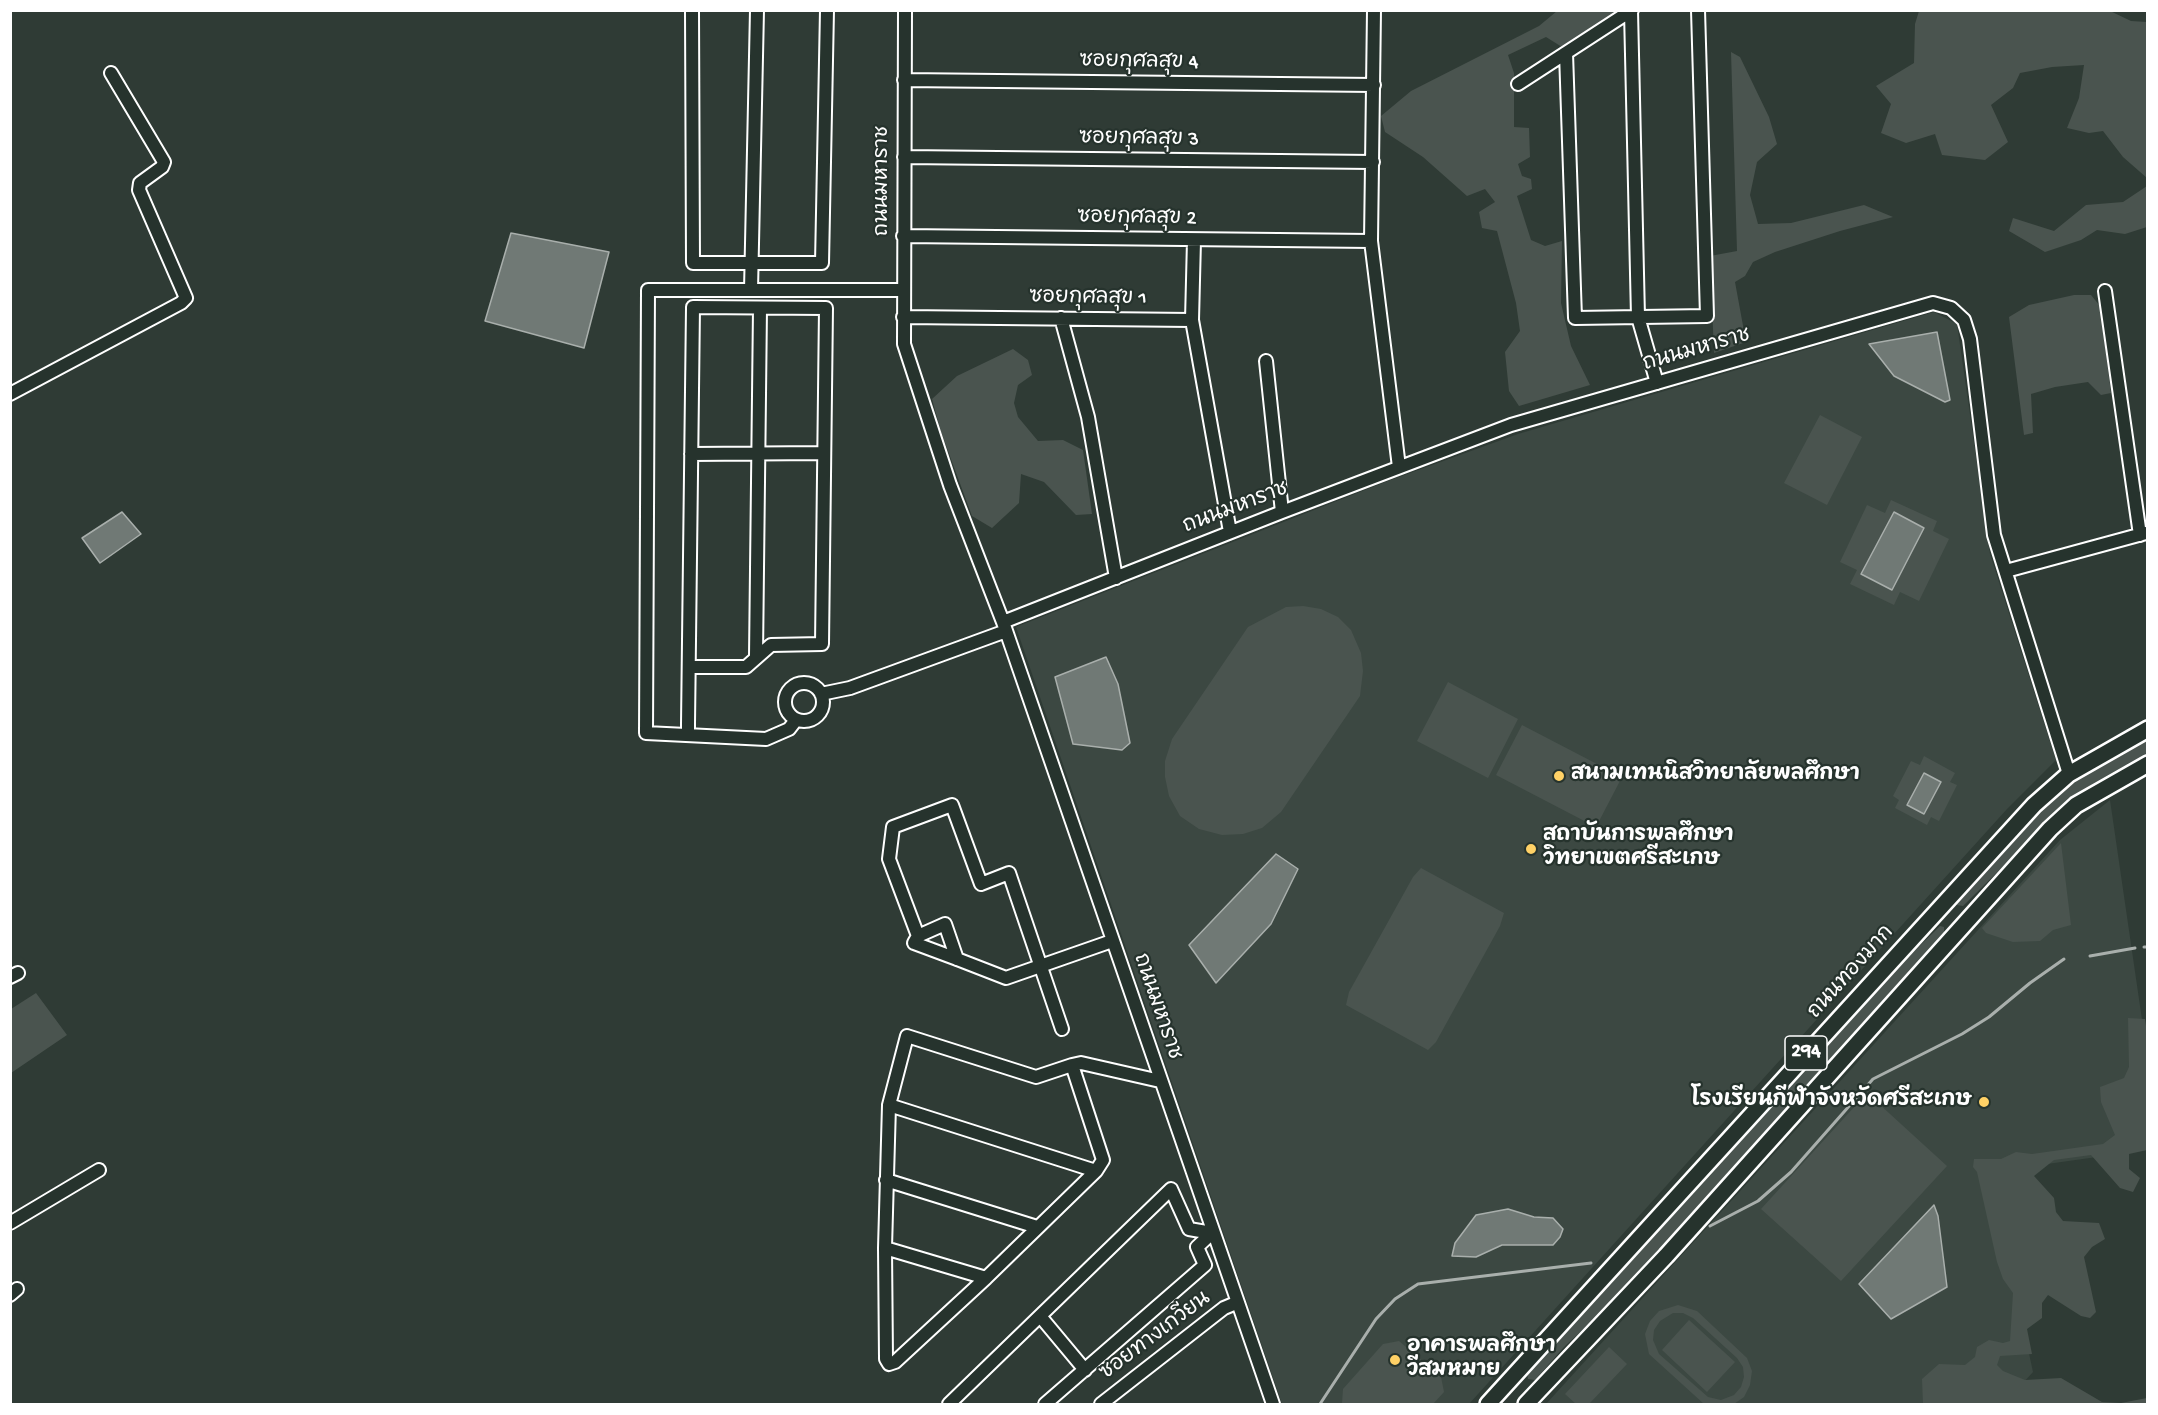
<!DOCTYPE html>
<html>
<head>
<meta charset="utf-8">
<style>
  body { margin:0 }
  #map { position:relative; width:2158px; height:1415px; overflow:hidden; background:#2f3b35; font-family:"Gochi Hand",sans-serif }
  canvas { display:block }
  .frame { position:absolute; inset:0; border:12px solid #fff; pointer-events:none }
</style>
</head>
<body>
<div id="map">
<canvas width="2158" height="1415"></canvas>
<div class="frame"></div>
</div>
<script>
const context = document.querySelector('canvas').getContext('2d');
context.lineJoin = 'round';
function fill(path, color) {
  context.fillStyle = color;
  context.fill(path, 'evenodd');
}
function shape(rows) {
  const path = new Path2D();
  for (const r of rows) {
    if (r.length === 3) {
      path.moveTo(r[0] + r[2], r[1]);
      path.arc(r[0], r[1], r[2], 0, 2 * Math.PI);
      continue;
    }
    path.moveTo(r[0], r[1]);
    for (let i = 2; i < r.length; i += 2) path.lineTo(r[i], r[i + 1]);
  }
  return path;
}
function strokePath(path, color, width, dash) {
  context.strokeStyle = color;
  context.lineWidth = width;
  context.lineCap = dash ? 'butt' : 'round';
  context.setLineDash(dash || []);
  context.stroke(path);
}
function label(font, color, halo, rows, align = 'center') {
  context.font = font + ' "Gochi Hand","Playpen Sans Thai",sans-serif';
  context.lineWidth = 4.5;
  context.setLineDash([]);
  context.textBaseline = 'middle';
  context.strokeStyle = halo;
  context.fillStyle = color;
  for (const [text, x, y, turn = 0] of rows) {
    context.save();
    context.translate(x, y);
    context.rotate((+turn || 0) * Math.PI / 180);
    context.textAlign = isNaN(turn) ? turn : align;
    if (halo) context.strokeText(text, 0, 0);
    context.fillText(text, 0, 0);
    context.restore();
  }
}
fill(shape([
  [1934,312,1957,324,1990,554,2056,760,2007,809,1469,1404,1282,1404,1016,627,1388,481,1518,434],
  [2110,800,2147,1054,2147,1150,1990,1172,2033,1372,2004,1404,1546,1404,2060,840]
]), '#3c4842');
fill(shape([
  [2108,10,2131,21,2147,22,2147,178,2123,157,2103,131,2089,133,2067,128,2079,98,2084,65,2052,67,2020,73,2013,88,1991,105,2008,142,1985,160,1942,155,1935,134,1906,143,1881,133,1891,104,1876,86,1914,63,1915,24,1919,11],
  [1557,11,1621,11,1562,47,1546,37,1508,55,1514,73,1514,127,1529,128,1530,157,1518,164,1522,176,1531,179,1532,189,1517,196,1531,240,1545,246,1562,241,1561,303,1571,346,1590,385,1519,406,1509,391,1505,352,1520,331,1516,303,1497,231,1482,228,1479,212,1495,202,1485,189,1467,196,1423,157,1385,132,1381,116,1411,91,1539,26],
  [1731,52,1740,57,1769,117,1777,144,1757,162,1750,195,1758,224,1791,223,1864,205,1893,217,1840,231,1775,252,1753,262,1745,276,1735,282,1746,342,1714,353,1710,256,1737,251],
  [2147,186,2147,227,2125,234,2097,230,2081,240,2045,252,2009,231,2013,218,2054,231,2086,205,2123,202],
  [2074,295,2091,295,2100,306,2111,393,2101,395,2088,382,2055,387,2031,394,2033,433,2024,435,2009,317,2029,305],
  [1013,349,1028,360,1032,375,1018,385,1014,403,1018,417,1038,441,1063,440,1083,450,1092,514,1076,515,1044,482,1021,474,1019,503,992,528,972,516,941,432,932,399,957,376],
  [1820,415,1862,437,1827,505,1784,483],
  [1891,500,1937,521,1933,531,1949,539,1919,601,1900,592,1894,605,1850,584,1857,570,1840,562,1867,505,1885,513],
  [1303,606,1321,609,1338,617,1351,630,1361,653,1363,671,1360,696,1281,812,1262,828,1243,834,1222,835,1199,829,1180,816,1169,796,1165,777,1165,761,1172,739,1248,627,1286,607],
  [1448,682,1518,719,1488,778,1417,741],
  [1522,725,1622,777,1596,827,1496,775],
  [2147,738,2147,753,2094,783,2062,808,1963,906,1957,905,1956,901,2029,819,2071,782,2111,756],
  [1924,756,1955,773,1950,782,1957,785,1939,821,1931,817,1927,825,1895,808,1899,800,1893,796,1911,761,1920,765],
  [2061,843,2071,925,2053,930,2040,941,2013,942,1986,933,1982,928],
  [1421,868,1504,913,1500,926,1436,1042,1428,1050,1346,1005,1349,992,1413,877],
  [1940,926,1944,927,1944,937,1614,1301,1564,1347,1535,1380,1528,1379,1527,1373,1858,1006],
  [36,993,67,1035,11,1073,11,1009],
  [2128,1018,2145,1019,2148,1039,2147,1150,2129,1154,2129,1169,2140,1178,2133,1192,2120,1188,2091,1155,2054,1160,2034,1176,2054,1198,2056,1212,2063,1221,2099,1223,2105,1239,2092,1247,2084,1257,2096,1312,2090,1318,2081,1316,2048,1295,2042,1303,2042,1318,2027,1329,2032,1354,2000,1356,1997,1365,2003,1371,2025,1380,2061,1378,2102,1402,2121,1403,2147,1398,2147,1404,1923,1404,1922,1379,1939,1364,1965,1365,1975,1357,1977,1347,1989,1340,2003,1343,2010,1341,2013,1293,2003,1279,1997,1262,1977,1172,1973,1167,1974,1159,2001,1159,2016,1152,2032,1154,2103,1144,2115,1135,2101,1102,2100,1087,2124,1078,2129,1067],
  [1867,1093,1947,1166,1841,1281,1761,1209],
  [1678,1305,1697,1311,1747,1358,1752,1371,1750,1385,1744,1397,1734,1404,1704,1404,1649,1354,1645,1334,1650,1321,1659,1311],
  [1673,1313,1683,1313,1693,1318,1737,1358,1743,1367,1744,1377,1741,1387,1734,1395,1721,1400,1708,1397,1659,1354,1653,1340,1654,1330,1660,1321],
  [1689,1320,1735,1362,1707,1392,1662,1350],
  [1399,1341,1441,1377,1444,1392,1433,1404,1342,1404,1343,1389,1383,1344],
  [1609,1347,1627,1364,1589,1404,1576,1404,1565,1394]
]), '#4a544f');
const water = shape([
  [511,233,609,252,584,348,485,321,511,233],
  [1937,332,1950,400,1945,402,1894,376,1869,344,1937,332],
  [122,512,141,534,100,563,82,538,122,512],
  [1894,512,1924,528,1892,590,1861,574,1894,512],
  [1106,657,1118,684,1130,743,1122,750,1073,744,1055,677,1106,657],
  [1924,773,1941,782,1924,814,1907,805,1924,773],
  [1276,854,1298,869,1271,924,1216,983,1189,945,1276,854],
  [1934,1205,1938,1216,1947,1287,1891,1319,1859,1284,1934,1205],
  [1508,1209,1534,1217,1553,1218,1563,1229,1560,1237,1553,1245,1502,1245,1476,1257,1452,1256,1455,1243,1476,1215,1508,1209]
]);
fill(water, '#707975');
strokePath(water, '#a9afac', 1.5);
strokePath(shape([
  [2144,947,2148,947],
  [2090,956,2135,948],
  [1710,1226,1758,1201,1791,1172,1873,1079,1962,1034,1989,1017,2030,983,2064,959],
  [1320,1404,1376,1319,1395,1299,1418,1284,1591,1263]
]), '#a9afac', 3);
const minor = shape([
  [692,10,693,263,822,263,827,10],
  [905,10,904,344,950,485,1003,622,1273,1404],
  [1374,10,1371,241,1399,467],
  [1631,11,1638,317,1657,383],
  [1566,53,1575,318,1707,316,1698,10],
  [904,80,1374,85],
  [1518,84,1632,10],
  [904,157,1373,162],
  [903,236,1371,241],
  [751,290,757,10],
  [2105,291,2140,535],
  [903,317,1192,320,1194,240],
  [1061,318,1088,417,1116,578],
  [1192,320,1230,532],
  [1266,361,1282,512],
  [10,394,181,303,186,298,139,190,140,183,162,167,164,162,111,73],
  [691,454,823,453],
  [2006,571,2146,533],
  [1003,622,1282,512,1511,425,1933,303,1951,308,1964,320,1970,339,1994,535,2069,774],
  [756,656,760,308],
  [804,702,19],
  [821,694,850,688,1006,631],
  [796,720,789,729,766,739,646,733,648,290,903,290],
  [688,735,688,724,693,307,826,308,822,644,771,645,746,667,689,667],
  [918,936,889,859,893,827,952,805,981,884,1009,873,1062,1029],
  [957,959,945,924,918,936,914,943,957,959,1006,978,1112,941],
  [10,977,18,973],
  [1072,1065,1103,1160,1096,1171,986,1278,895,1362,889,1364,886,1359,885,1248,889,1105,907,1036,1036,1077,1072,1065,1081,1063,1160,1081],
  [889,1105,1096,1171],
  [886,1180,1037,1227],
  [10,1223,99,1170],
  [885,1248,986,1278],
  [10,1295,17,1289],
  [1040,1316,1085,1370],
  [949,1404,1171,1189,1189,1229,1212,1233],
  [1045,1404,1205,1265,1197,1247,1212,1233],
  [1101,1404,1224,1308,1236,1303]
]);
const major = shape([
  [1488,1404,2034,805,2069,774,2148,729],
  [1526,1404,1666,1256,2050,829,2076,805,2148,764]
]);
strokePath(minor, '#fff', 16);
strokePath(major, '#fff', 20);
strokePath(minor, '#26332d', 12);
strokePath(major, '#26332d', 15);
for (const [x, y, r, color] of [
  [1559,776,6,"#ffd166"],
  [1531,849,6,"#ffd166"],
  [1984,1102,6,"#ffd166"],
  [1395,1360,6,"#ffd166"]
]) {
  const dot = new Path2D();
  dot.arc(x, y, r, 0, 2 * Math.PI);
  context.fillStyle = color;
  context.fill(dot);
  strokePath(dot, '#26332d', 2);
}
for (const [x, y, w] of [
  [1806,1053,42]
]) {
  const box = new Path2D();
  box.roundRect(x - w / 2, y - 17, w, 34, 4.5);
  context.fillStyle = '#26332d';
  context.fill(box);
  strokePath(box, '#fff', 1.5);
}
label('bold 20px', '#fff', null, [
  ["294",1806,1053]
]);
label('21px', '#fff', '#26332d', [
  ["ซอยกุศลสุข 4",1139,63,1],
  ["ซอยกุศลสุข 3",1139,140,1],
  ["ถนนมหาราช",884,181,-90],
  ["ซอยกุศลสุข 2",1137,219,1],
  ["ซอยกุศลสุข 1",1088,299,1],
  ["ถนนมหาราช",1697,351,-16],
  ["ถนนมหาราช",1236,509,-21],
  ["ถนนทองมาก",1852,973,-48],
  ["ถนนมหาราช",1156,1007,71],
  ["ซอยทางเกวียน",1156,1337,-37]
]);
label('bold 21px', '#fff', '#26332d', [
  ["สนามเทนนิสวิทยาลัยพลศึกษา",1571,776],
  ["สถาบันการพลศึกษา",1543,837],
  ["วิทยาเขตศรีสะเกษ",1543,861],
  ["โรงเรียนกีฬาจังหวัดศรีสะเกษ",1972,1102,"right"],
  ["อาคารพลศึกษา",1407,1348],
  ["วีสมหมาย",1407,1372]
], 'left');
</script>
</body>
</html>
